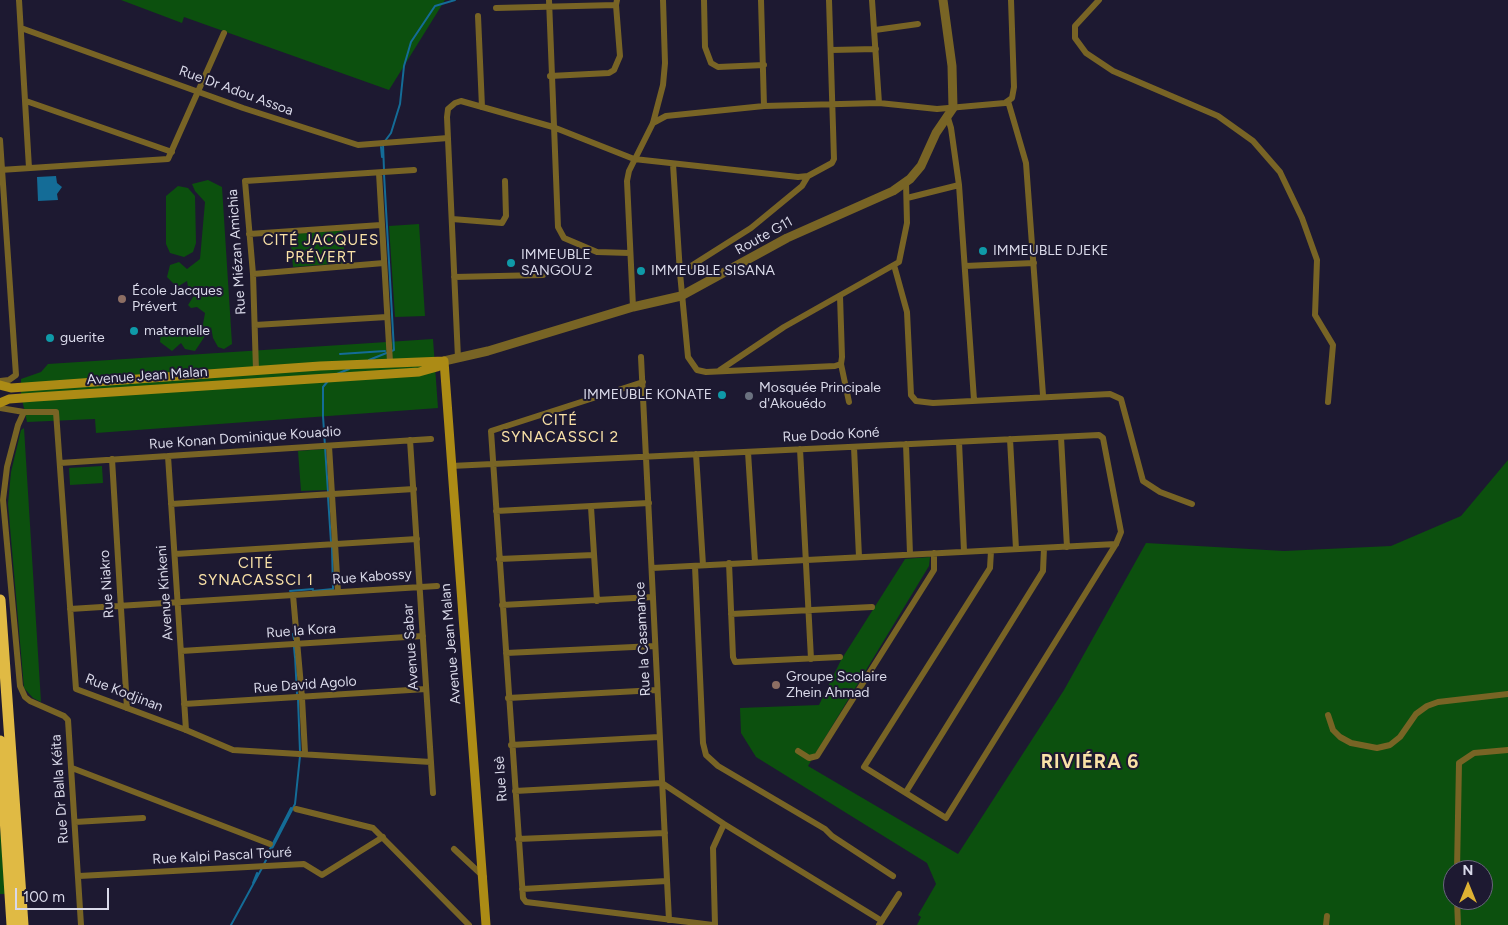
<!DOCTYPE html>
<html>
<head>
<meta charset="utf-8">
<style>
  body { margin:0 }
  #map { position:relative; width:1508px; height:925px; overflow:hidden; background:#1d1931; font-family:Figtree,sans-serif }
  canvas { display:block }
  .north { position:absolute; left:1443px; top:860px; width:50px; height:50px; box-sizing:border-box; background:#1d1931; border:1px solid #68667b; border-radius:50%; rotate:0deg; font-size:14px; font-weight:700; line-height:20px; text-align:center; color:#d9d9e9 }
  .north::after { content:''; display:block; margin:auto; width:18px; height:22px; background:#ddb133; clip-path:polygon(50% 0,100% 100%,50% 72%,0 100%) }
  .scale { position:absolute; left:15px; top:888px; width:94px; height:22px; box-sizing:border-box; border:2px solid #d9d9e9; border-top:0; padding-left:6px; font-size:15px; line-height:18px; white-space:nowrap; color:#d9d9e9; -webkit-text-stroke:4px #1d1931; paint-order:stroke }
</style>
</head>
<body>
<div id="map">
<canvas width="1508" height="925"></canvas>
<div class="north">N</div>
<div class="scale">100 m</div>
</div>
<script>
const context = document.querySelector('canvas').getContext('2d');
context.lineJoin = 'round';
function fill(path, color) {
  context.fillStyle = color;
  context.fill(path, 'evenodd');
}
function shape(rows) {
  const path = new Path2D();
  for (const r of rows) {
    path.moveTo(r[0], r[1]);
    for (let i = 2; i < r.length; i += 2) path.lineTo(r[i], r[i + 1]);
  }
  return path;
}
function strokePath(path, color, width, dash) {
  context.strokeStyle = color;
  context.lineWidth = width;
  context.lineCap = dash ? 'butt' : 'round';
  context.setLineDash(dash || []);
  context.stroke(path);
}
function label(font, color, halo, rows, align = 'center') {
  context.font = font + ' Figtree,sans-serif';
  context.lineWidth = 4;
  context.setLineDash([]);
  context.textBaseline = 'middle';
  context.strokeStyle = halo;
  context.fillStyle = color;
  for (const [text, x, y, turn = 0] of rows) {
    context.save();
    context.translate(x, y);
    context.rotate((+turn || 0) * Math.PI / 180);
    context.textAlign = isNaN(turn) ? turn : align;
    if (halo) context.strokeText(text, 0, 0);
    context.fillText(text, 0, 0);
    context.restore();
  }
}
fill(shape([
  [121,0,445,0,389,90,184,17,182,23],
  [208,180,222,187,232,344,224,349,218,347,213,338,211,327,195,351,185,349,181,343,172,351,160,342,161,333,166,328,175,332,203,324,205,313,197,307,191,308,188,305,195,294,189,292,187,281,177,287,167,277,170,265,179,262,187,269,200,259,205,202,195,191,192,184],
  [178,186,188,188,195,196,196,243,193,252,184,257,170,253,166,244,166,196],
  [419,224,425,316,395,317,389,226],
  [343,230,345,263,293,267,290,234],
  [433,339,438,408,96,433,95,419,27,422,21,395,21,379,41,372,48,364],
  [24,428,41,702,33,698,24,688,8,504,11,472,21,430],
  [325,449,328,490,301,491,298,451],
  [1508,460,1508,925,917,925,921,917,918,915,936,884,927,863,756,757,741,733,740,708,819,705,841,660,905,559,930,557,929,566,808,766,958,854,1064,690,1146,543,1284,551,1391,546,1461,516],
  [1453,870,1483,870,1483,900,1453,900],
  [102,466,103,483,70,485,69,468],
  [0,826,5,892,5,894,0,894]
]), '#0c500e');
fill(shape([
  [56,176,57,183,62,187,57,194,58,200,38,201,37,177]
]), '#146c97');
strokePath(shape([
  [385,141,391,133,400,104,404,66,411,42,435,6,455,0],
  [383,144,384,170],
  [381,147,382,157],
  [340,354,385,351],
  [369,360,394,350,384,174],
  [337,374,349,369],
  [328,381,323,387,323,416,328,492],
  [328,497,331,542],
  [290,591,313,589],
  [313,591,333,589,332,547],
  [293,634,294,639],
  [294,647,295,658],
  [295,656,297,694],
  [298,699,300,752],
  [267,855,291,808],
  [264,864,295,804,300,756],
  [253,883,257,873],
  [231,925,262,868]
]), '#146c97', 2);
strokePath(shape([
  [19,0,29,168],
  [549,0,558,227,564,238,597,252,630,253],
  [704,0,705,47,711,63,718,67,764,65],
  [761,0,764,106],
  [872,0,879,103],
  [1099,0,1075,26,1075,38,1086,53,1113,71,1218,116,1253,141,1280,172,1302,218,1317,260,1315,315,1333,345,1328,402],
  [496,8,616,5,617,0],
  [478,16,482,107],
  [21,28,243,108,358,145,448,138],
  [875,30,918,24],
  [831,50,876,49],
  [550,76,609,73,614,70,620,56,616,5],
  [26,101,172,152],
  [1008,101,1026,163,1043,395],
  [947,115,951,128,959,185,974,400],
  [653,123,666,116,764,106,879,103,937,109,1005,103,1012,98,1014,87,1011,0],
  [0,140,16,375,9,380,0,381],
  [673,164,680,273,688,357,697,370,706,372,835,366,841,364,842,357,840,296],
  [0,170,168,159,224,33],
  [379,173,390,362],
  [808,176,832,163,834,159,829,0],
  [907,198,959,185],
  [452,219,502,223,506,216,505,181],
  [249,234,381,225],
  [894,265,907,312,911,395,916,401,933,403,1110,394,1121,399,1143,481,1160,492,1192,504],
  [965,266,1034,263],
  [253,274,384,263],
  [454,277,543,275],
  [633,307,627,181,629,171,653,123,663,85,665,63,663,0],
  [255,325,387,317],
  [641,357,669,920],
  [458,358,447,117,448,109,455,103,461,101,553,127,634,159,798,177,808,176,802,186,751,228,680,273],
  [841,364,849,402],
  [256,370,253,274,245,181,414,170],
  [720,370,784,327,899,262,907,223,906,182],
  [643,382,491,431,523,898,526,902,713,925],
  [0,408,24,412,56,412,76,689,186,730,233,750,431,762],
  [24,412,18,425,7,467,3,500,20,686,25,697,30,701,64,716,68,720,81,925],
  [1061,437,1067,547],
  [1010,439,1016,549],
  [410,440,433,793],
  [959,442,964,551],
  [906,444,910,554],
  [329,446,338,592],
  [854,447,859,557],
  [800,449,811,659],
  [748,452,755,562],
  [696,454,703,565],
  [168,456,186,730],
  [112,459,127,708],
  [60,463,431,439],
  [451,466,1099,435,1103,438,1121,532,1116,544,946,818,864,767,990,568,991,551],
  [171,504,414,489],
  [591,507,597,601],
  [496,511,649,503],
  [175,554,417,539],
  [499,559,594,555],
  [729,563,733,657,735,662,840,657],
  [695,566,703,743,706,755,718,766,825,829,832,836,893,876],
  [652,568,1116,544],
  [293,595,302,698,305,753],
  [502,605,653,597],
  [70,609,437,586],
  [731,614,872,607],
  [181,651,423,636],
  [506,653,655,646],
  [508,698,657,690],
  [184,704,426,689],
  [1328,715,1333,730,1340,737,1351,743,1377,748,1390,745,1400,737,1416,714,1427,706,1438,702,1508,694],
  [511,745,659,737],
  [798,751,809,758,817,756,934,570,934,553],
  [72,768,270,844],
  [515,791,662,783,724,824,882,921],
  [906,792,1043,571,1044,548],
  [296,809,373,828,469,925],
  [75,822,143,818],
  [518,839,665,833],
  [454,849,484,877],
  [1457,870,1459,763,1474,753,1508,750],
  [79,876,304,864,322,875,383,837],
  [522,889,667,881],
  [1457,900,1458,925],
  [715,925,713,848,724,824],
  [879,925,899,894],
  [1326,925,1327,916]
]), '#786425', 6);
strokePath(shape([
  [444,361,488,351,633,307,681,296,787,238,893,191,910,179,921,166,936,133,953,108,952,66,943,0]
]), '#786425', 9);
strokePath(shape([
  [444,361,486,925],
  [0,385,11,388,320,366,444,361],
  [0,403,9,399,36,397,419,372,437,367,444,361]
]), '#ac8b15', 9);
strokePath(shape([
  [0,600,23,925],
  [0,741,12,925]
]), '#e0ba44', 11);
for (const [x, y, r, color] of [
  [983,251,5,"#0f9aa8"],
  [511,263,5,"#0f9aa8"],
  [641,271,5,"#0f9aa8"],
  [122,299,5,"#8d6e63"],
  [134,331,5,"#0f9aa8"],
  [50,338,5,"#0f9aa8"],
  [722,395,5,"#0f9aa8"],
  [749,396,5,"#6b7280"],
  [776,685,5,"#8d6e63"]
]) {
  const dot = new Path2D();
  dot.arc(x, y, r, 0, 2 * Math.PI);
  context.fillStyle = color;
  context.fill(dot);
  strokePath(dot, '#1d1931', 2);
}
label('14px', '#d9d9e9', '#1d1931', [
  ["Rue Dr Adou Assoa",236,91,20],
  ["Route G11",764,236,-29],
  ["Rue Miézan Amichia",237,252,-94],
  ["Avenue Jean Malan",147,376,-4],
  ["Rue Dodo Koné",831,435,-3],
  ["Rue Konan Dominique Kouadio",245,438,-4],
  ["Rue Kabossy",372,577,-4],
  ["Rue Niakro",107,584,-94],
  ["Avenue Kinkeni",165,593,-94],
  ["Rue la Kora",301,631,-4],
  ["Rue la Casamance",643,639,-93],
  ["Avenue Jean Malan",451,644,-95],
  ["Avenue Sabar",411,647,-94],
  ["Rue David Agolo",305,685,-4],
  ["Rue Kodjinan",124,693,21],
  ["Rue Isè",501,779,-94],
  ["Rue Dr Balla Kéita",60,789,-94],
  ["Rue Kalpi Pascal Touré",222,856,-3]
]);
label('14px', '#d9d9e9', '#1d1931', [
  ["IMMEUBLE DJEKE",993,251],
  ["IMMEUBLE",521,255],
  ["SANGOU 2",521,271],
  ["IMMEUBLE SISANA",651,271],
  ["École Jacques",132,291],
  ["Prévert",132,307],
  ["maternelle",144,331],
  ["guerite",60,338],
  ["Mosquée Principale",759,388],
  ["d'Akouédo",759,404],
  ["IMMEUBLE KONATE",712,395,"right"],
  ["Groupe Scolaire",786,677],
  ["Zhein Ahmad",786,693]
], 'left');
context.letterSpacing = '1px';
label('15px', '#fae2a7', '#1d1931', [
  ["CITÉ JACQUES",321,241],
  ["PRÉVERT",321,258],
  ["CITÉ",560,421],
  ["SYNACASSCI 2",560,438],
  ["CITÉ",256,564],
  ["SYNACASSCI 1",256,581]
]);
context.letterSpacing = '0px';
context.letterSpacing = '1px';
label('bold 19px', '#fae2a7', '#1d1931', [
  ["RIVIÉRA 6",1090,762]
]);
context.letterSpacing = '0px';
</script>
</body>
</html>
